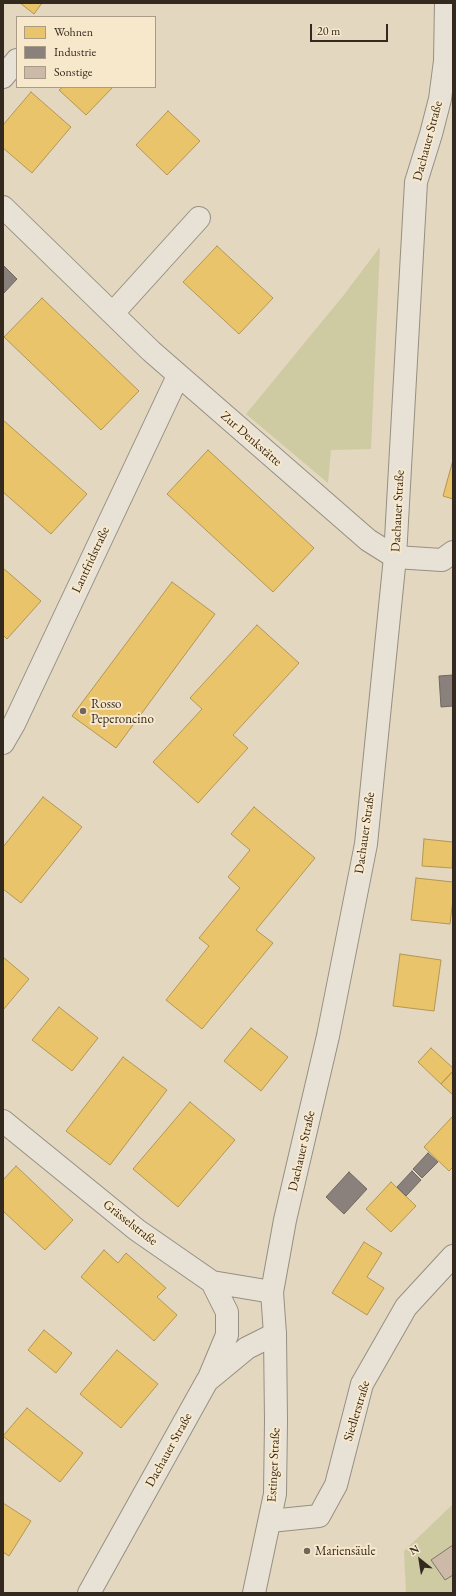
<!DOCTYPE html>
<html>
<head>
<meta charset="utf-8">
<style>
  body { margin:0 }
  #map { position:relative; width:456px; height:1596px; overflow:hidden; background:#e3d7c0; font-family:"EB Garamond",serif }
  canvas { display:block }
  .frame { position:absolute; inset:0; border:4px solid #34291e; pointer-events:none }
  .legend { position:absolute; left:16px; top:16px; width:140px; height:72px; box-sizing:border-box; background:#f7e8cc; border:1px solid #a99c86; margin:0; padding:5px 7px; list-style:none; font-size:12px; color:#34291e }
  .legend li { display:flex; align-items:center; gap:8px; height:20px }
  .legend b { width:20px; border:1px solid #a99c86 }
  .north { position:absolute; left:400px; top:1540px; width:40px; height:40px; -webkit-text-stroke:3px #f7e8cc; paint-order:stroke; rotate:330deg; font-size:11px; font-weight:700; line-height:16px; text-align:center; color:#34291e }
  .north::after { content:''; display:block; margin:auto; width:14px; height:18px; background:#34291e; clip-path:polygon(50% 0,100% 100%,50% 72%,0 100%) }
  .scale { position:absolute; left:310px; top:24px; width:78px; height:18px; box-sizing:border-box; border:2px solid #34291e; border-top:0; padding-left:5px; font-size:12px; line-height:14px; white-space:nowrap; color:#34291e; -webkit-text-stroke:3px #f7e8cc; paint-order:stroke }
</style>
</head>
<body>
<div id="map">
<canvas width="456" height="1596"></canvas>
<div class="frame"></div>
<ul class="legend">
<li><b style="height:11px;background:#e9c46a"></b>Wohnen</li>
<li><b style="height:11px;background:#8a817c"></b>Industrie</li>
<li><b style="height:11px;background:#ccb9a7"></b>Sonstige</li>
</ul>
<div class="north">N</div>
<div class="scale">20 m</div>
</div>
<script>
const context = document.querySelector('canvas').getContext('2d');
context.lineJoin = 'round';
function fill(path, color) {
  context.fillStyle = color;
  context.fill(path, 'evenodd');
}
function shape(rows) {
  const path = new Path2D();
  for (const r of rows) {
    path.moveTo(r[0], r[1]);
    for (let i = 2; i < r.length; i += 2) path.lineTo(r[i], r[i + 1]);
  }
  return path;
}
function strokePath(path, color, width, dash) {
  context.strokeStyle = color;
  context.lineWidth = width;
  context.lineCap = dash ? 'butt' : 'round';
  context.setLineDash(dash || []);
  context.stroke(path);
}
function label(font, color, halo, rows, align = 'center') {
  context.font = font + ' "EB Garamond",serif';
  context.lineWidth = 4;
  context.setLineDash([]);
  context.textBaseline = 'middle';
  context.strokeStyle = halo;
  context.fillStyle = color;
  for (const [text, x, y, turn = 0] of rows) {
    context.save();
    context.translate(x, y);
    context.rotate((+turn || 0) * Math.PI / 180);
    context.textAlign = isNaN(turn) ? turn : align;
    if (halo) context.strokeText(text, 0, 0);
    context.fillText(text, 0, 0);
    context.restore();
  }
}
fill(shape([
  [380,247,371,449,331,450,328,483,246,414,343,296],
  [453,1504,453,1593,406,1593,404,1551]
]), '#cecaa2');
const homes = shape([
  [20,3,42,3,34,14,20,3],
  [63,87,113,87,86,115,59,90,63,87],
  [31,92,71,127,32,173,3,148,3,125,31,92],
  [168,111,200,141,167,175,136,145,168,111],
  [217,246,273,298,239,334,183,282,217,246],
  [42,298,139,391,101,430,4,337,42,298],
  [3,420,87,494,51,534,3,492,3,420],
  [208,450,314,548,273,592,167,494,208,450],
  [453,460,453,499,443,496,453,460],
  [3,568,41,601,7,639,3,635,3,568],
  [172,582,215,614,116,748,72,716,172,582],
  [257,625,299,663,233,735,248,748,198,803,153,762,202,709,190,698,257,625],
  [43,797,82,827,21,903,3,889,3,847,43,797],
  [254,807,315,858,256,930,273,943,202,1029,166,1000,209,946,199,938,240,888,228,877,250,850,231,834,254,807],
  [424,839,453,842,452,868,422,866,424,839],
  [416,878,453,882,453,899,450,924,411,920,416,878],
  [400,954,441,960,434,1011,393,1006,400,954],
  [3,957,29,979,3,1010,3,957],
  [59,1007,98,1038,72,1071,32,1040,59,1007],
  [251,1028,288,1057,261,1091,224,1061,251,1028],
  [431,1048,453,1068,453,1071,441,1084,418,1062,431,1048],
  [123,1057,167,1090,110,1165,66,1131,123,1057],
  [453,1071,453,1095,441,1084,453,1071],
  [190,1102,235,1140,178,1207,133,1169,190,1102],
  [453,1116,453,1167,449,1171,424,1147,453,1116],
  [16,1166,73,1220,45,1250,3,1211,3,1180,16,1166],
  [391,1182,416,1206,391,1232,366,1209,391,1182],
  [364,1242,382,1253,367,1277,384,1288,367,1315,332,1293,364,1242],
  [104,1250,118,1263,126,1253,166,1288,157,1297,177,1315,154,1341,81,1277,104,1250],
  [44,1330,72,1353,56,1373,28,1350,44,1330],
  [117,1350,158,1384,121,1428,80,1394,117,1350],
  [27,1408,83,1453,60,1482,3,1436,27,1408],
  [3,1503,31,1521,9,1556,3,1552,3,1503]
]);
fill(homes, '#e9c46a');
strokePath(homes, '#b39653', 1);
const industry = shape([
  [3,265,17,279,3,294,3,265],
  [453,675,453,706,441,707,439,676,453,675],
  [428,1153,438,1162,422,1178,413,1169,428,1153],
  [412,1171,421,1180,406,1196,397,1187,412,1171],
  [349,1172,367,1189,344,1214,326,1197,349,1172]
]);
fill(industry, '#8a817c');
strokePath(industry, '#706760', 1);
const building = shape([
  [453,1545,453,1575,445,1580,431,1560,453,1545]
]);
fill(building, '#ccb9a7');
strokePath(building, '#7f776b', 1);
const minor = shape([
  [3,77,17,60],
  [3,207,151,351,368,540,395,557,442,560,453,552],
  [113,313,199,218],
  [3,743,14,724,178,376],
  [3,1121,137,1230,212,1282,272,1292],
  [209,1378,227,1335,227,1312,212,1282],
  [270,1521,319,1516,336,1485,362,1384,406,1307,453,1256],
  [89,1593,207,1381,247,1348,275,1334]
]);
const tertiary = shape([
  [254,1593,275,1494,276,1421,275,1334,272,1292,285,1220,328,1036,366,844,395,557,416,182,431,134,440,99,445,61,446,3]
]);
strokePath(minor, '#978f81', 24);
strokePath(tertiary, '#978f81', 24);
strokePath(minor, '#e8e2d6', 22);
strokePath(tertiary, '#e8e2d6', 22);
for (const [x, y, r, color] of [
  [83,711,4,"#716657"],
  [307,1551,4,"#716657"]
]) {
  const dot = new Path2D();
  dot.arc(x, y, r, 0, 2 * Math.PI);
  context.fillStyle = color;
  context.fill(dot);
  strokePath(dot, '#f7e8cc', 1.5);
}
label('13px', '#34291e', '#f7e8cc', [
  ["Dachauer Straße",428,141,-75],
  ["Zur Denkstätte",251,439,41],
  ["Dachauer Straße",398,511,-87],
  ["Lantfridstraße",91,560,-65],
  ["Dachauer Straße",365,833,-82],
  ["Dachauer Straße",302,1151,-77],
  ["Grässelstraße",130,1223,38],
  ["Siedlerstraße",357,1411,-73],
  ["Dachauer Straße",169,1450,-61],
  ["Estinger Straße",274,1465,-87]
]);
label('13px', '#34291e', '#f7e8cc', [
  ["Rosso",91,704],
  ["Peperoncino",91,719],
  ["Mariensäule",315,1551]
], 'left');
</script>
</body>
</html>
